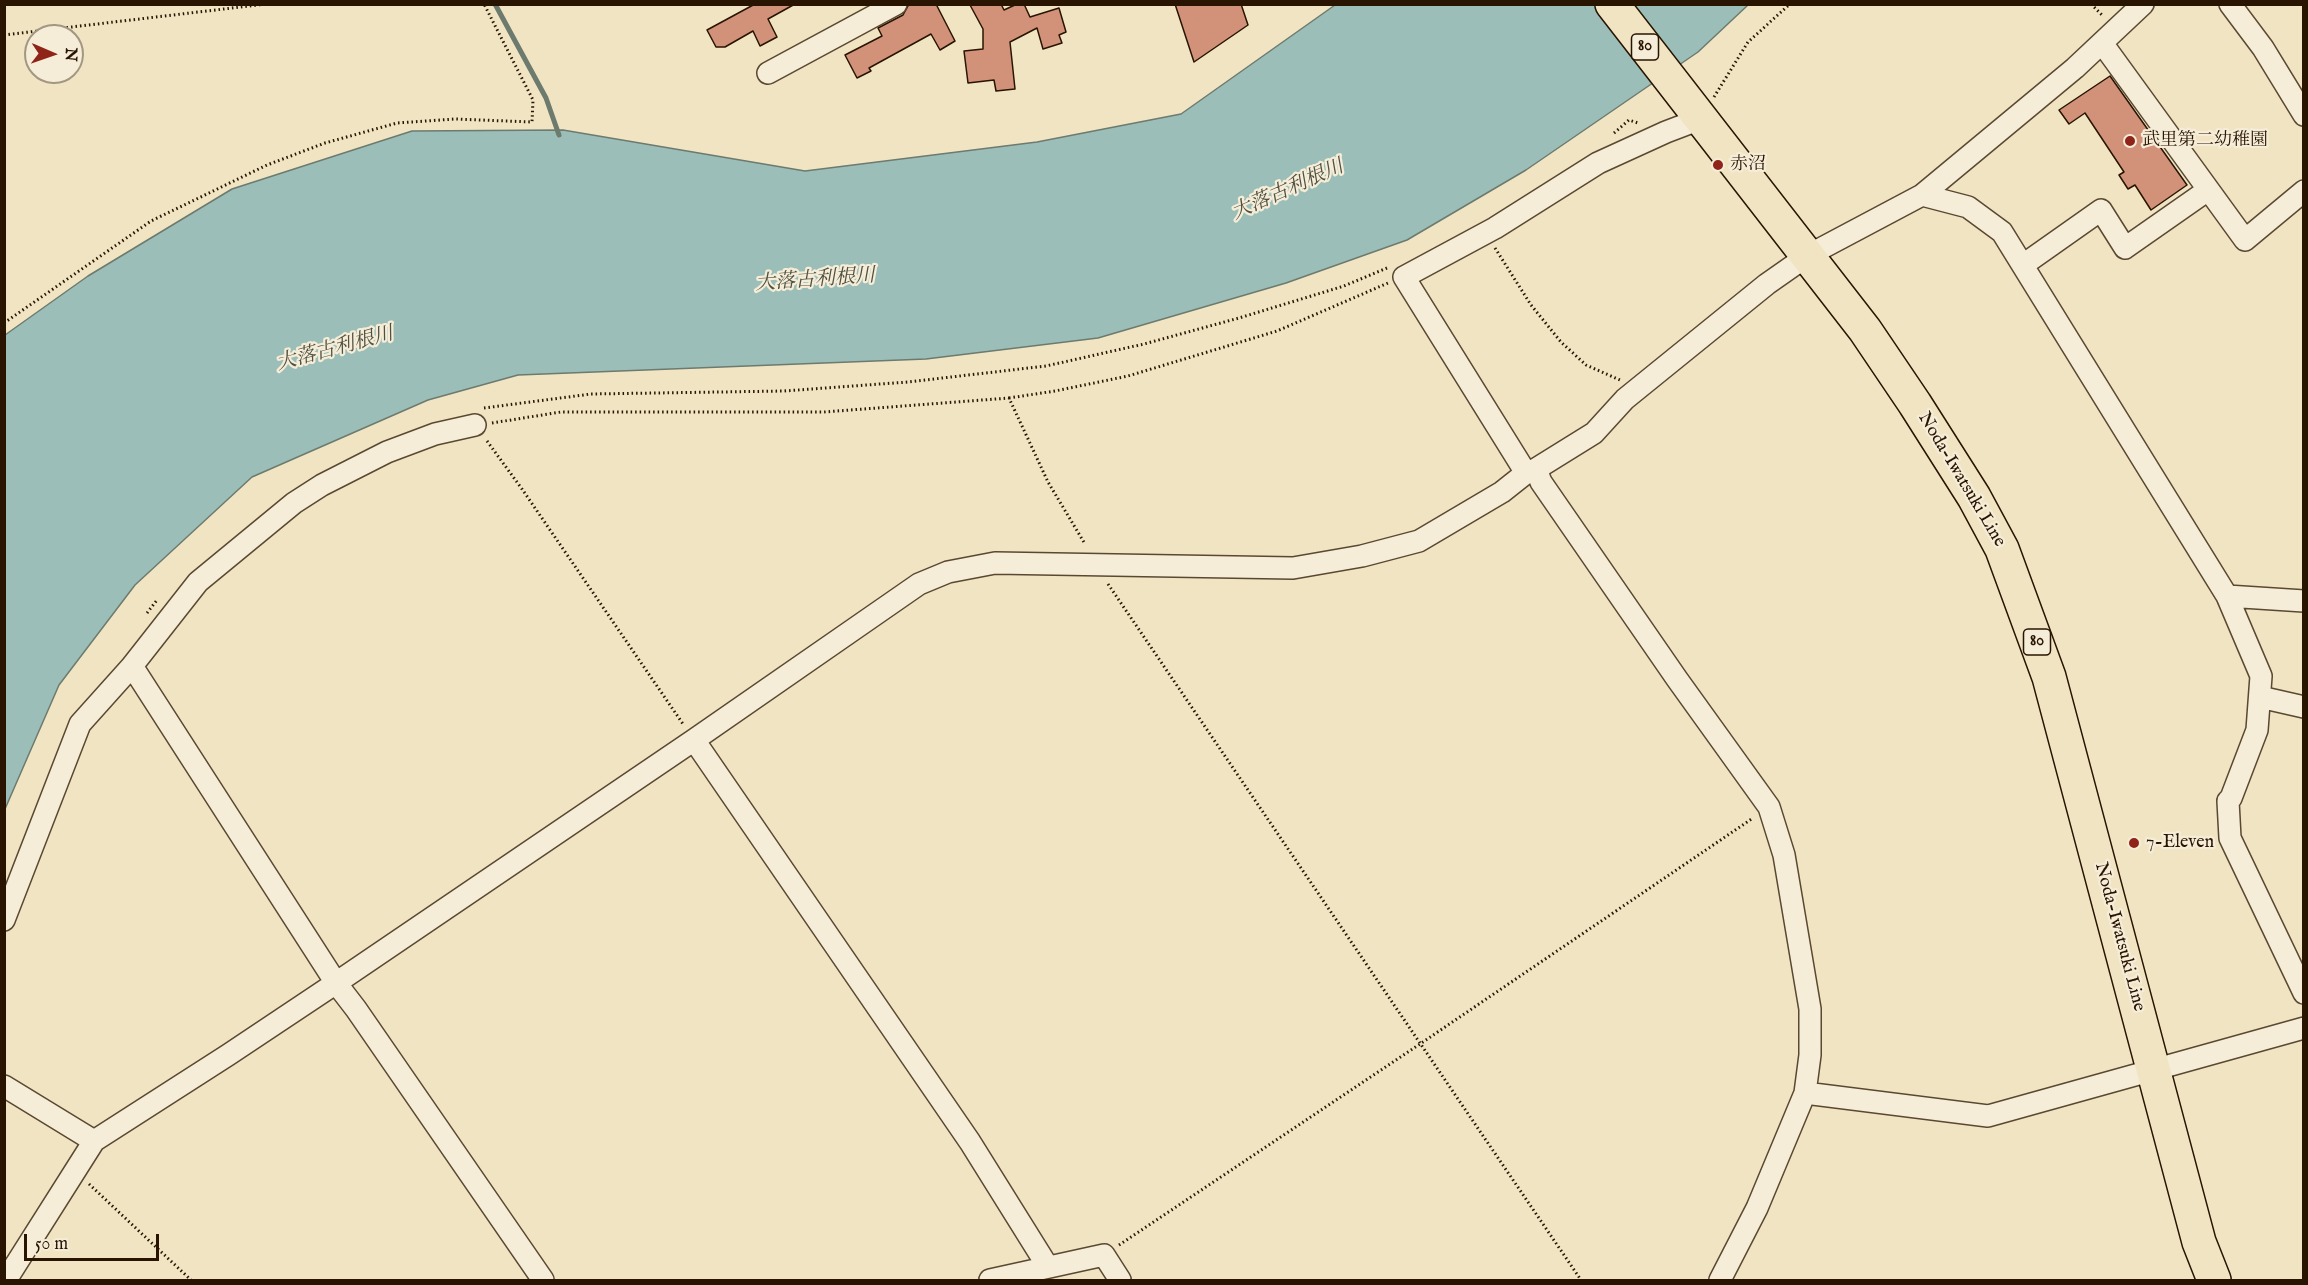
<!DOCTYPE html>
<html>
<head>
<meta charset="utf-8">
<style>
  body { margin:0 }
  #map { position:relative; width:2308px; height:1285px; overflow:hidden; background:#f0e4c3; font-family:"IM FELL English",serif }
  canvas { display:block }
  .frame { position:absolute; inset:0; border:6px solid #281400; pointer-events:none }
  .north { position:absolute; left:24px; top:24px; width:60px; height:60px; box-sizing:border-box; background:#f5edd8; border:2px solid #a39682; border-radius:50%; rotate:92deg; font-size:16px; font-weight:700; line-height:24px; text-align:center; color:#281400 }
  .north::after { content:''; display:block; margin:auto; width:21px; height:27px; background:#8f2418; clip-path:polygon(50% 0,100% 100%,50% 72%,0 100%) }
  .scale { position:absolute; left:24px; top:1234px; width:135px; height:27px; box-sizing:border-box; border:3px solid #281400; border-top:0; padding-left:8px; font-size:18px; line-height:21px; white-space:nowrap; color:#281400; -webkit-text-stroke:4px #f5edd8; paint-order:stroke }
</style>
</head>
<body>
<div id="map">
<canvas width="2308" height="1285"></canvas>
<div class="frame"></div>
<div class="north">N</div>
<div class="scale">50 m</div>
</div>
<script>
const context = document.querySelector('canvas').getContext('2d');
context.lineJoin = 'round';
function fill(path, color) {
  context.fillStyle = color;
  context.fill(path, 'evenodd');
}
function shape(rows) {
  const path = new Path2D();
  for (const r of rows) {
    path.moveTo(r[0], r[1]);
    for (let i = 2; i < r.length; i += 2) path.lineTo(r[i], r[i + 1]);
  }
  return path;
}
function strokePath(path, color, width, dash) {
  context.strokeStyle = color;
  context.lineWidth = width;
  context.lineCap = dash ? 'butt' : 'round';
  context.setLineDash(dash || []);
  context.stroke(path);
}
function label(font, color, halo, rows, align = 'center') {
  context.font = font + ' "IM FELL English","Noto Serif JP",serif';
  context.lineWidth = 4.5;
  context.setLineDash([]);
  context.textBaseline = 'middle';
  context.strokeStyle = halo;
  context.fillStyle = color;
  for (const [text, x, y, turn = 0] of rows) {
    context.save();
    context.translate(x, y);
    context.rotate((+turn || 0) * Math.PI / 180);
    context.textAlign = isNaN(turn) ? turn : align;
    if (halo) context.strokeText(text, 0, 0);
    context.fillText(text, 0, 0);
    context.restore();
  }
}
const water = shape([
  [1335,5,1748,5,1698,52,1526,170,1407,240,1286,283,1098,338,926,359,518,375,428,400,252,477,135,585,59,685,5,809,5,335,88,276,232,189,412,131,563,130,805,171,1037,142,1181,114,1335,5]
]);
fill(water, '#9bbeb8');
strokePath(water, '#6d7a6e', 1.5);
strokePath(shape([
  [495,4,546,98,559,135]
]), '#6d7a6e', 5);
const building = shape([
  [755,4,795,4,768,19,777,37,760,46,753,31,725,47,716,47,707,30,755,4],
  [909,4,936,4,955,41,940,50,931,34,869,68,871,71,857,78,845,55,882,36,878,28,903,15,909,4],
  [1001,4,1004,10,1017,4,1024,4,1030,17,1059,8,1066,32,1059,35,1062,43,1043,49,1037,28,1010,42,1015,89,996,91,994,80,968,83,964,51,983,49,983,29,970,5,1001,4],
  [1175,4,1241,4,1248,25,1194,62,1175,4],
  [2110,76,2187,185,2151,210,2135,185,2128,189,2119,175,2124,172,2085,113,2069,124,2059,110,2110,76]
]);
fill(building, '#d29179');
strokePath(building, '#281400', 1.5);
const street = shape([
  [2230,4,2263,48,2304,115],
  [2102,43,2245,240,2304,191],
  [768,73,896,4],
  [1922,195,1968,207,2002,232,2227,596,2261,676,2257,730,2231,798,2228,801,2230,838,2304,993],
  [2023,265,2101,210,2125,248,2208,190],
  [475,425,435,434,387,452,322,485,294,503,198,582,132,666,336,983,356,1009,543,1280],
  [1536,469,1541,482,1677,679,1769,807,1784,855,1810,1009,1810,1055,1805,1093,1757,1208,1720,1280],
  [1526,473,1404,277,1495,228,1598,163,1666,132,1687,124,1698,115],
  [2227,596,2304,601],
  [2260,697,2304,707],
  [694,740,970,1142,1048,1267],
  [4,920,80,724,132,666],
  [4,1086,94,1141],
  [1805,1093,1988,1116,2304,1028],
  [6,1280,94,1141,228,1055,336,983,694,740,919,584,948,572,995,563,1293,568,1362,556,1419,541,1502,492,1526,473,1536,469,1594,433,1625,399,1767,284,1807,256,1922,195,2075,68,2143,4],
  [990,1280,1104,1255,1120,1280]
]);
const primary = shape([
  [1612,4,1865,330,1915,404,1974,497,2002,549,2049,677,2199,1242,2214,1280]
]);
strokePath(street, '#5a4831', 24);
strokePath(primary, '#281400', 36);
strokePath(shape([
  [2091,4,2102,15],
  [4,35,266,4],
  [1714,97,1748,42,1790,4],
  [1614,133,1629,120,1638,123],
  [1495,248,1531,305,1561,342,1586,365,1620,380],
  [4,323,151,221,267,165,325,143,397,123,455,119,532,122,533,100,484,4],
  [1009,398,1055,391,1128,376,1277,331,1388,283],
  [484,408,591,394,784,391,908,382,1046,366,1144,344,1239,318,1344,286,1387,268],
  [492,423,561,412,824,412,1009,398,1048,482,1085,544],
  [487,441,522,489,683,724],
  [1108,584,1581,1280],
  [147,613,157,600],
  [89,1184,191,1280],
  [1119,1245,1420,1044,1753,818]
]), '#281400', 3, [1.5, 3]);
strokePath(street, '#f5edd8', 21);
strokePath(primary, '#f0e4c3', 33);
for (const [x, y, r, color] of [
  [2130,141,6,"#8f2418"],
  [1718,165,6,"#8f2418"],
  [2134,843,6,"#8f2418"]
]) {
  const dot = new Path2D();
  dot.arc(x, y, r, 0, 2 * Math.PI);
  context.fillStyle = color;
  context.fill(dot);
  strokePath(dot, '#f5edd8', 2);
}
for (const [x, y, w] of [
  [1645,47,27],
  [2037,642,27]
]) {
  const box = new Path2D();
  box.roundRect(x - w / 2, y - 13, w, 26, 4.5);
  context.fillStyle = '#f5edd8';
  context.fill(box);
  strokePath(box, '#281400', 1.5);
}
label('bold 16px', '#281400', null, [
  ["80",1645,47],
  ["80",2037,642]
]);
label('18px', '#281400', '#f5edd8', [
  ["武里第二幼稚園",2142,141],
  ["赤沼",1730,165],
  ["7-Eleven",2146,843]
], 'left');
label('18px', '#281400', '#f5edd8', [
  ["Noda-Iwatsuki Line",1961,480,59],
  ["Noda-Iwatsuki Line",2119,937,75]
]);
label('italic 20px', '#505040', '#f5edd8', [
  ["大落古利根川",1288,191,-24],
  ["大落古利根川",815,281,-4],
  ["大落古利根川",335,350,-15]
]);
</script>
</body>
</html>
